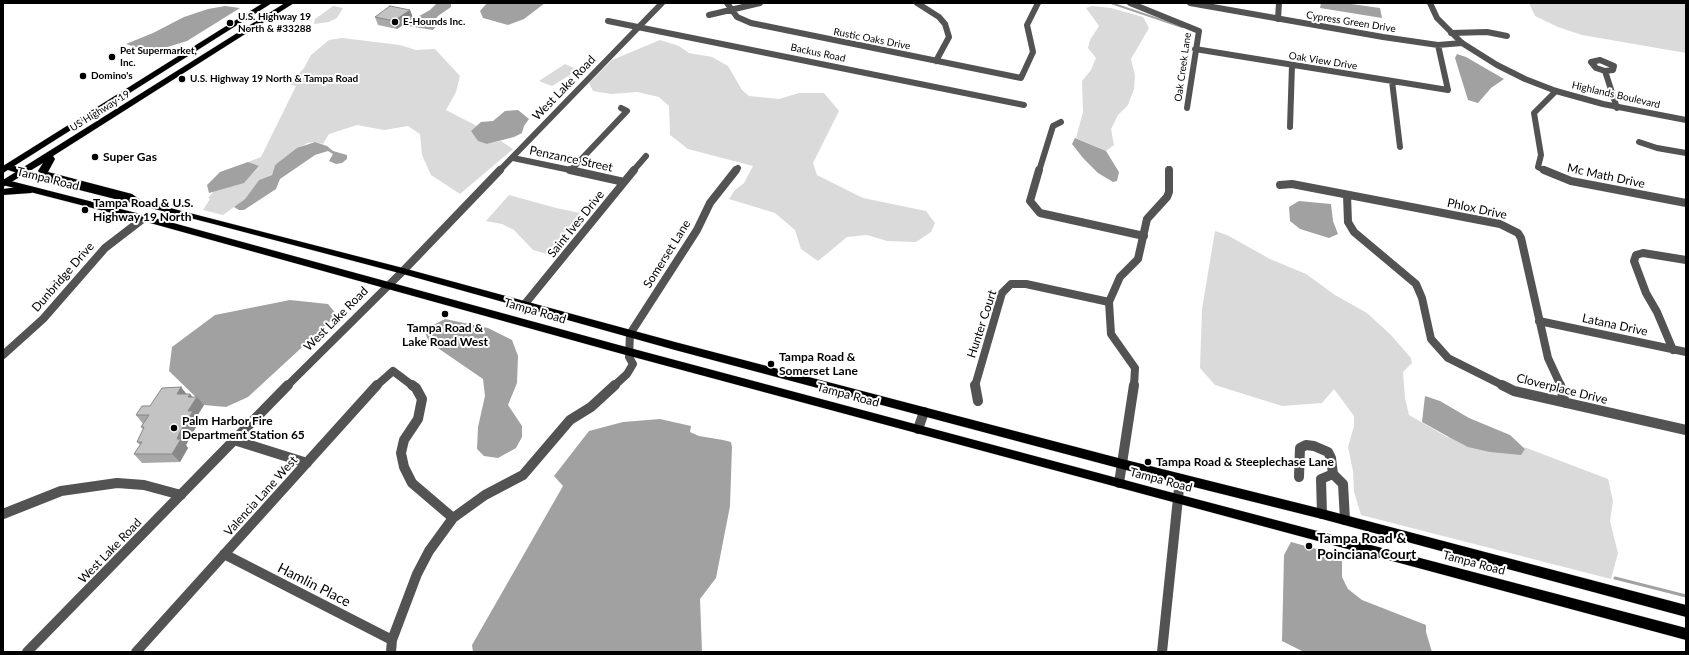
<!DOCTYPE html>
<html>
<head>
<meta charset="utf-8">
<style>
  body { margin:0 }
  #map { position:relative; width:1689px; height:655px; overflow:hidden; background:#fff; font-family:Lato,sans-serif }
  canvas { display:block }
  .frame { position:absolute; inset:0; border:4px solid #000; pointer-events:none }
</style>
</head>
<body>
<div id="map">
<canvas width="1689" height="655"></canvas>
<div class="frame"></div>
</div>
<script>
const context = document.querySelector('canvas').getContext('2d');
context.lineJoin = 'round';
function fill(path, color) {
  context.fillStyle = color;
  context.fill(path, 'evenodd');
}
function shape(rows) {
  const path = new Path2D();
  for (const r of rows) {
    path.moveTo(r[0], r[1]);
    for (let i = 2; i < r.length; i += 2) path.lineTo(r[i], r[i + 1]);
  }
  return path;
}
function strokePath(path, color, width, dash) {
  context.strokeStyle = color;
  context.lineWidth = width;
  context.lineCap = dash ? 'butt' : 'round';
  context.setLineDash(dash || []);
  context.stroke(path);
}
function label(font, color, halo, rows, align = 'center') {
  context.font = font + ' Lato,sans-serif';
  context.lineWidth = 4;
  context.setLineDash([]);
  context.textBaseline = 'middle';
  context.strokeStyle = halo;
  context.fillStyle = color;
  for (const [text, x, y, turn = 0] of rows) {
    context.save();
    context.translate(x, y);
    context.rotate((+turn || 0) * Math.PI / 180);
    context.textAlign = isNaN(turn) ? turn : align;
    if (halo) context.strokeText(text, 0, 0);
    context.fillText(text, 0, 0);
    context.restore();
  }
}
fill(shape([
  [1529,3,1686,3,1686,53,1582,35,1558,27,1535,16],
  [333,6,343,8,337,18,329,22,314,24,315,19],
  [1092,6,1111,8,1143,17,1149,28,1131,59,1135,76,1134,89,1128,105,1118,115,1111,129,1114,145,1106,151,1076,138,1083,112,1082,81,1091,70,1096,58,1088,48,1090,40,1099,26,1086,8],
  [342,38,400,45,416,50,435,49,460,76,456,92,446,110,477,126,471,131,487,144,501,141,513,149,460,194,431,175,422,155,420,134,408,126,384,130,357,125,329,134,323,144,315,142,307,143,275,165,272,175,259,180,245,199,223,215,203,210,210,199,208,198,214,191,251,175,259,167,248,162,261,157,296,86,289,84,304,68,311,55,329,40],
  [660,40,679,46,689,53,712,57,728,66,742,90,749,96,779,99,799,93,824,93,839,111,813,163,817,175,863,198,926,211,935,223,931,232,916,242,887,241,867,235,847,237,818,261,801,249,795,230,775,213,729,199,735,190,744,183,753,166,688,149,670,135,669,106,659,97,637,92,611,94,593,91,589,83,612,60],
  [565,64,578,70,552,86,539,81],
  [509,195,556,208,580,213,547,254,533,250,514,230,502,224,486,221],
  [1215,231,1227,235,1270,259,1306,274,1335,295,1367,313,1391,335,1411,358,1412,363,1403,372,1405,398,1409,415,1447,437,1525,449,1524,447,1608,479,1613,501,1610,521,1618,553,1611,579,1361,515,1354,492,1353,471,1348,447,1354,426,1354,416,1334,389,1322,403,1282,406,1215,385,1200,368,1202,309]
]), '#dadada');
fill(shape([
  [437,3,451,4,451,7,438,16,434,21,438,24,433,30,408,26,414,19,430,10],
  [487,3,545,3,524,19,508,25,483,18,480,11],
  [1321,3,1344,3,1380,8,1382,18,1320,8],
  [225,6,240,8,187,41,161,49,138,48,126,44,153,33,184,17,208,9],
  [1457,54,1466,57,1504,79,1491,88,1478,103,1468,100,1455,58],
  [518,110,529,119,524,126,522,133,514,137,487,144,478,141,471,131,481,122,493,121,505,111],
  [1075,138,1106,151,1119,172,1117,181,1113,182,1098,173,1083,158,1072,144],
  [315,142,327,146,333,151,347,155,347,159,342,163,336,164,329,161,333,154,328,151,315,155,280,179,276,189,244,210,239,210,234,207,245,199,259,180,272,175,275,165,297,148],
  [248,162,259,166,244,183,209,193,207,185,220,172],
  [1299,201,1331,204,1333,221,1338,234,1329,238,1300,229,1290,221,1289,207],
  [290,300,328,304,337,315,248,397,226,407,204,405,169,371,172,347,215,315],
  [445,319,488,328,512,340,518,356,517,383,508,405,522,426,522,437,516,448,498,458,484,456,477,449,478,427,485,396,483,379,429,342,424,330],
  [1425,396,1440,401,1469,418,1510,435,1525,449,1521,455,1490,452,1468,447,1447,436,1422,422],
  [660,419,691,426,690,432,699,436,723,440,731,442,732,447,730,506,716,578,700,599,702,652,473,652,472,645,563,486,554,476,589,431,623,422],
  [1291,542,1342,556,1342,577,1348,589,1362,600,1426,625,1426,632,1432,652,1304,652,1282,641,1284,555]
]), '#a1a1a1');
strokePath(shape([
  [1111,3,1182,27]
]), '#a1a1a1', 2);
strokePath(shape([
  [1615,578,1686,596]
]), '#a1a1a1', 3);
const primary = shape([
  [8,164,42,175,403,268,675,342,1122,459,1322,509,1686,605,1686,617,1322,519,1122,469,675,350,403,274,206,222,36,179,5,169,5,165,8,164],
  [3,179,144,215,615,344,1177,494,1686,628,1686,640,615,352,143,221,3,185,3,179]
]);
const trunk = shape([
  [263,3,272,3,3,173,3,166,263,3],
  [285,3,294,3,53,156,55,159,48,172,132,194,139,199,141,201,139,203,133,203,126,198,42,176,38,171,43,163,3,187,3,180,285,3],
  [18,187,31,187,36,190,31,193,3,195,3,189,18,187]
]);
strokePath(primary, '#dbdbdb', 1);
strokePath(trunk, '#dbdbdb', 1);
strokePath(shape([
  [727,3,737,17,751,23,1021,78,1033,52,1027,25,1038,3],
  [917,3,939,17,945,24,949,37,936,61],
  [1130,3,1199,31,1187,108],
  [1190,3,1383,37,1438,45,1462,43],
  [709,15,760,3],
  [1278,19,1279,3],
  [608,21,1024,105],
  [1451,33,1487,32,1507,36],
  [1195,49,1448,90,1438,45],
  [1600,60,1614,66,1613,70,1605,71,1596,68,1591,62,1600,60],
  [1605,71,1617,108],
  [1392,81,1400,147],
  [1290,127,1292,65],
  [1639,142,1657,148,1686,153],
  [513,158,575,171],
  [1169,169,1169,171],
  [571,170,627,111,621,108],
  [633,171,646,156],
  [735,171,738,168],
  [1039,171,1053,126,1061,122],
  [1546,171,1538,167,1541,155,1534,113,1556,91]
]), '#535353', 6);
strokePath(shape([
  [570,170,624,182],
  [1039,170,1030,201,1040,213,1144,236],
  [1544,170,1571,181,1686,203],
  [1280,185,1292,184,1500,224,1518,233,1521,238,1548,358,1561,386],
  [1347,195,1348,222,1354,232,1416,284,1422,298,1431,339,1448,358,1504,386],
  [524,305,634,170],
  [1539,321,1686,352],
  [1673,350,1657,312,1646,293,1634,261,1636,255,1643,253,1686,260],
  [3,355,43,319,105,248,144,218],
  [376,386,393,371,413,386],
  [614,386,627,374,633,364,629,357,630,334,697,230,710,203,736,170],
  [975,386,1002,293,1011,284,1026,284,1109,302],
  [1134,386,1135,368,1111,334,1109,302,1120,277,1138,259,1147,219,1167,197,1169,192,1169,170]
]), '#535353', 8);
strokePath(shape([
  [412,385,416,388,422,399,418,419,404,440,401,453,404,467,412,483,453,518],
  [975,385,978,401],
  [1502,385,1514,391,1686,430],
  [1560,385,1565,403],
  [918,429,924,412],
  [234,440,307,463],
  [1299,477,1300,448,1306,445,1314,446,1328,452,1331,458,1333,474,1343,484,1345,520],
  [1119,483,1134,385],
  [3,514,61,491,117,483,144,485,181,495],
  [1322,514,1321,479,1333,474],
  [224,554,392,640],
  [136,652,377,385],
  [391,652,392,640,417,574,429,551,453,518,485,495,523,475,570,420,591,407,615,385],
  [1162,652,1180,479]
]), '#535353', 10);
strokePath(shape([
  [1430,3,1437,18,1462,43,1497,65,1525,79,1556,91,1603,104,1686,120],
  [499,171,662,3]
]), '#535353', 6);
strokePath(shape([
  [287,386,403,271,500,170]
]), '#535353', 8);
strokePath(shape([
  [27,652,288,385]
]), '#535353', 10);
fill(primary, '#000');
fill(trunk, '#000');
fill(shape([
  [410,10,413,18,397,29,378,25,375,17],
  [181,387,186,394,190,394,192,397,197,397,204,405,197,416,200,420,186,445,188,448,180,462,142,463,134,454,140,445,137,442,143,429,141,427,143,424,136,415,150,406]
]), '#a8a8a8');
fill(shape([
  [410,10,413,18,397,29,394,21],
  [181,387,188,396,177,394],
  [190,394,195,400,197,397,204,405,197,416,200,420,188,441,186,445,188,448,180,462,172,454,177,439,188,411,188,397]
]), '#888');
const building = shape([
  [390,6,410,10,394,21,375,17,390,6],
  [181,387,177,394,190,394,188,397,197,397,188,411,193,411,180,432,177,439,181,439,172,454,134,454,142,442,137,442,144,427,141,427,149,415,136,415,142,406,150,406,162,388,181,387]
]);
fill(building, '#c3c3c3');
strokePath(building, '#888', 1);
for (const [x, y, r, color] of [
  [395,22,4,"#000"],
  [230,23,4,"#000"],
  [112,57,4,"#000"],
  [83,76,4,"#000"],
  [182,79,4,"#000"],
  [95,157,4,"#000"],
  [85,210,4,"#000"],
  [445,314,4,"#000"],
  [771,364,4,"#000"],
  [174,428,4,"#000"],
  [1148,462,4,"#000"],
  [1309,546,4,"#000"]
]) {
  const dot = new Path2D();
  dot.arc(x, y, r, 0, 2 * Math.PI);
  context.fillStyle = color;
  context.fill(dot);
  strokePath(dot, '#fff', 1.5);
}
label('bold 10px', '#000', '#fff', [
  ["U.S. Highway 19",238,17],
  ["North & #33288",238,29],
  ["E-Hounds Inc.",403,22],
  ["Pet Supermarket,",120,51],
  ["Inc.",120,63],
  ["Domino's",91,76],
  ["U.S. Highway 19 North & Tampa Road",190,79]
], 'left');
label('10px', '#000', '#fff', [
  ["Cypress Green Drive",1351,22,9],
  ["Rustic Oaks Drive",872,39,11],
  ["Backus Road",818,53,12],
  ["Oak View Drive",1323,61,9],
  ["Oak Creek Lane",1183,67,-82],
  ["Highlands Boulevard",1616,95,13],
  ["US Highway 19",100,111,-32]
]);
label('12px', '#000', '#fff', [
  ["West Lake Road",564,88,-46],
  ["Penzance Street",571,159,12],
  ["Mc Math Drive",1606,176,12],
  ["Tampa Road",48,179,14],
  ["Phlox Drive",1477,209,12],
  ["Saint Ives Drive",576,224,-51],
  ["Somerset Lane",667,254,-58],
  ["Dunbridge Drive",63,277,-49],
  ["Tampa Road",535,311,16],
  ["West Lake Road",336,319,-45],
  ["Hunter Court",982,324,-72],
  ["Latana Drive",1615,325,12],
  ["Cloverplace Drive",1562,389,14],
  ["Tampa Road",848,395,15],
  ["Tampa Road",1161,480,15],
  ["Valencia Lane West",261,496,-48],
  ["West Lake Road",110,551,-46],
  ["Tampa Road",1474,563,15]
]);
label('bold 12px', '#000', '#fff', [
  ["Super Gas",103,157],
  ["Tampa Road & U.S.",93,203],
  ["Highway 19 North",93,217],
  ["Tampa Road &",445,328,"center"],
  ["Lake Road West",445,342,"center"],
  ["Tampa Road &",779,357],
  ["Somerset Lane",779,371],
  ["Palm Harbor Fire",182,421],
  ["Department Station 65",182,435],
  ["Tampa Road & Steeplechase Lane",1156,462]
], 'left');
label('bold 14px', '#000', '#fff', [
  ["Tampa Road &",1317,538],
  ["Poinciana Court",1317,554]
], 'left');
label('14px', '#000', '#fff', [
  ["Hamlin Place",314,585,27]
]);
</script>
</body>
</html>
